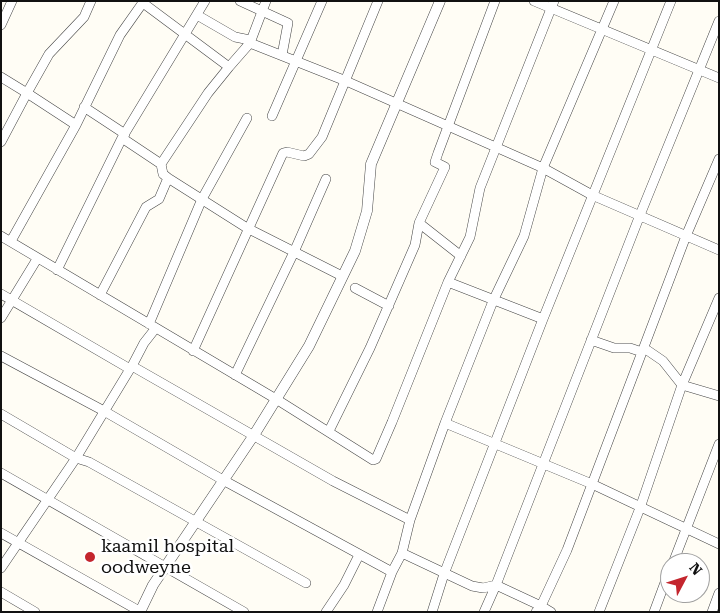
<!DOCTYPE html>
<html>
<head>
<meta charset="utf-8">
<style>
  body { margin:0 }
  #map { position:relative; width:720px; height:613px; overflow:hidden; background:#fffdf5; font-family:"Roboto Serif",serif }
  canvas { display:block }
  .frame { position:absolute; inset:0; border:2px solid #111; pointer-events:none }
  .north { position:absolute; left:660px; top:553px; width:50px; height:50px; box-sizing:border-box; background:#fff; border:1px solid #a0a0a0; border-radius:50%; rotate:50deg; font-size:14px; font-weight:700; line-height:20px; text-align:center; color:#111 }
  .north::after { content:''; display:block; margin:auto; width:18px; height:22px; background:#c4262e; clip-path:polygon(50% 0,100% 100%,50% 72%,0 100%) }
</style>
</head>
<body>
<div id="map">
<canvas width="720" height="613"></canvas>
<div class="frame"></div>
<div class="north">N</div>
</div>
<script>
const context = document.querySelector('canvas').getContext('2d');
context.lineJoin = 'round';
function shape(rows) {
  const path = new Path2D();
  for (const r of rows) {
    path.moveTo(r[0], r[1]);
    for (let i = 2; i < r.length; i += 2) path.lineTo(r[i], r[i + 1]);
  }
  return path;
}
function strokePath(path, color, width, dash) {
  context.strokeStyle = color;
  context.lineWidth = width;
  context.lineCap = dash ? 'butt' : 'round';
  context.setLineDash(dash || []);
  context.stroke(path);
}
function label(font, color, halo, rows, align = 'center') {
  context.font = font + ' "Roboto Serif",serif';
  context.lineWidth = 5;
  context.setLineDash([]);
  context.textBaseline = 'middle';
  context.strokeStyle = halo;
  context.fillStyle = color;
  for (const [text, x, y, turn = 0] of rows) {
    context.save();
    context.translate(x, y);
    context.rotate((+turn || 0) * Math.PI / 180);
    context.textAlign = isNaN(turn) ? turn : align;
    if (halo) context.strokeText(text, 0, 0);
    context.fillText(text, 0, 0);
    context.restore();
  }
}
const minor = shape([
  [240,1,288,23,282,55],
  [534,1,719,78],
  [143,3,229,67,250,43,346,81,448,126,543,168,592,195,719,250],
  [197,15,235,37,250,40],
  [1,25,12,1],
  [250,43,266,1],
  [1,77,27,93,1,142],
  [84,107,125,134],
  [272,116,322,1],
  [76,125,27,93,49,54,84,17,91,1],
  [122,138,161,164,163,174,168,178,247,228,342,276],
  [161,164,208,93,229,67],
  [419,223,461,256],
  [1,236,276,399,373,460,376,459,392,422,448,282,470,237,480,188,554,1],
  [11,241,76,125,120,35,144,1],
  [57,270,122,138,205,1],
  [448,282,543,319],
  [355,288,389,306],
  [1,294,130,369,132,366,333,481,410,520],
  [100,295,146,207,159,199,168,178],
  [1,318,37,259],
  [149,324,202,199,247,118],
  [591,340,614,348,630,348,639,351,647,350,663,361,682,385,719,396],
  [193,351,283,153,287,152,304,156,309,154,322,137,378,1],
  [1,356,104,411,223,480,392,572],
  [132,366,144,343,155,329],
  [235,375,294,252,326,179],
  [1,414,76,458,89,462,306,583],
  [445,423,592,484,719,544],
  [329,431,370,348,415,245,419,223,445,167,435,162,438,153,495,1],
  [1,473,244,612],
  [1,533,141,612],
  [402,553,472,586,483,588,496,585],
  [673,563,719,444],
  [1,568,76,458,130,369],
  [1,592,35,612],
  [326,612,344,585,359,555],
  [377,612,392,572,402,553,410,520,445,423,493,301,524,236,543,168,614,1],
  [432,612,444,574,543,319,671,1],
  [484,612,496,585],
  [536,612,541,606,496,585,640,215,719,21],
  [551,612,541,606,567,550,686,236,719,159],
  [599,612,640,508,682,385,719,298],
  [654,612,670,569],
  [712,612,719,593]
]);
const tertiary = shape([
  [140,612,153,585,254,435,309,346,355,251,367,211,371,164,440,1]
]);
strokePath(minor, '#444', 10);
strokePath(tertiary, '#444', 11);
strokePath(minor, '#fff', 9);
strokePath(tertiary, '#fff', 10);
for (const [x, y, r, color] of [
  [90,557,6,"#c4262e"]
]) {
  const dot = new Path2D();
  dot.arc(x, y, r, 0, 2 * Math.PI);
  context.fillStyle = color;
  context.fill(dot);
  strokePath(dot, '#fff', 2);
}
label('18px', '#111', '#fff', [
  ["kaamil hospital",101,547],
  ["oodweyne",101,568]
], 'left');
</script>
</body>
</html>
